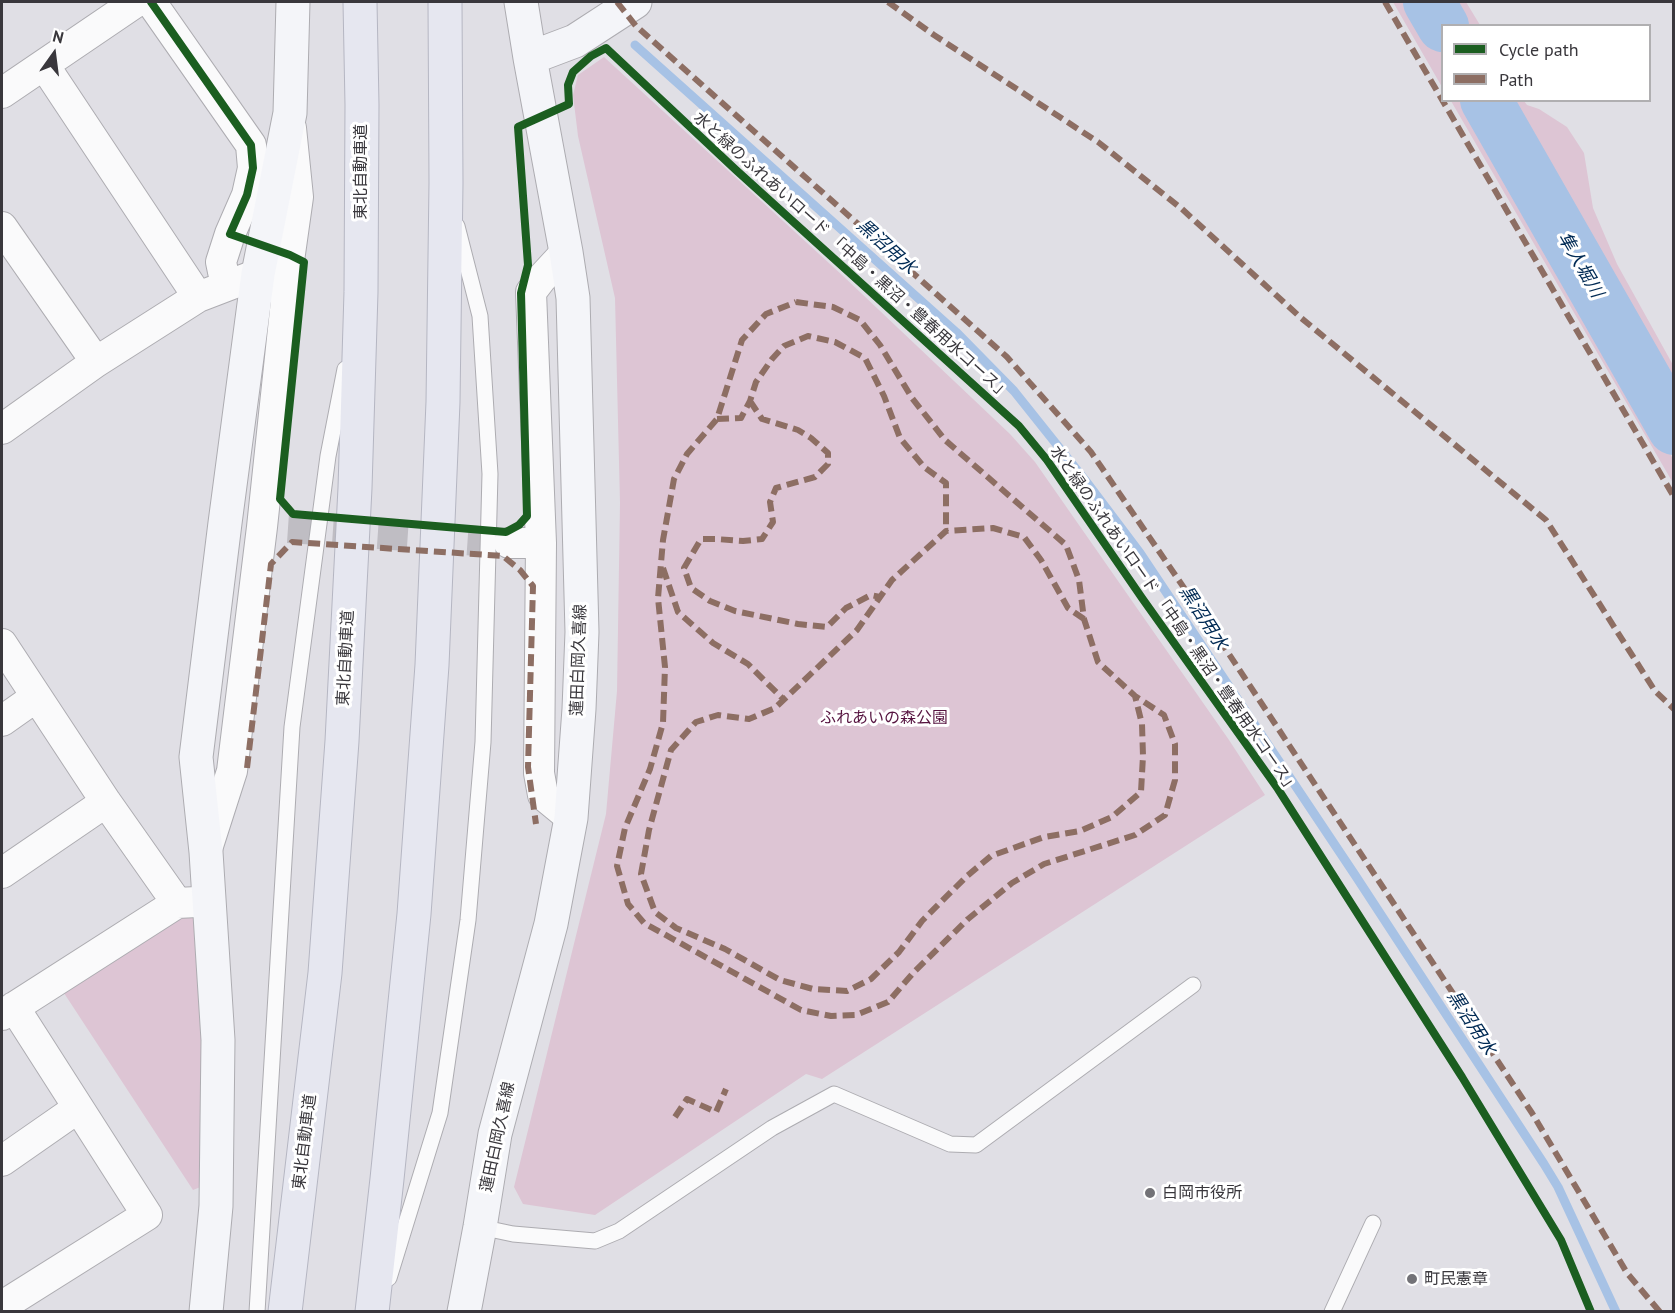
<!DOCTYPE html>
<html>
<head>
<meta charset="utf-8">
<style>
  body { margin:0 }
  #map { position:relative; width:1675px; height:1313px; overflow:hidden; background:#e0dfe5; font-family:"PT Sans",sans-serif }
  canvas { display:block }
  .frame { position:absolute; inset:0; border:3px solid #39373c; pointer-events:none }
  .legend { position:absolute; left:1441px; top:24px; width:210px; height:78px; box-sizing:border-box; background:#fff; border:2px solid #b0afb1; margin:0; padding:8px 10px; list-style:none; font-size:18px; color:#39373c }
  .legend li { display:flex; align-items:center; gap:12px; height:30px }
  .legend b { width:30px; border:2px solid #b0afb1 }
  .north { position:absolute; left:24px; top:24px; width:60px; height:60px; -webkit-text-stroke:4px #fff; paint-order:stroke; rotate:14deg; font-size:16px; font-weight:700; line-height:24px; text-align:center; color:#39373c }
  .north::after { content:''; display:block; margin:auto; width:21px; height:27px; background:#39373c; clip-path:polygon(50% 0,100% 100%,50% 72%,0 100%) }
</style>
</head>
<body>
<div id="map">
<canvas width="1675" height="1313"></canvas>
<div class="frame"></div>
<ul class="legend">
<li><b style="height:8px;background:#1b5e20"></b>Cycle path</li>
<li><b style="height:8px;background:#8d6e63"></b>Path</li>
</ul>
<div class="north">N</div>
</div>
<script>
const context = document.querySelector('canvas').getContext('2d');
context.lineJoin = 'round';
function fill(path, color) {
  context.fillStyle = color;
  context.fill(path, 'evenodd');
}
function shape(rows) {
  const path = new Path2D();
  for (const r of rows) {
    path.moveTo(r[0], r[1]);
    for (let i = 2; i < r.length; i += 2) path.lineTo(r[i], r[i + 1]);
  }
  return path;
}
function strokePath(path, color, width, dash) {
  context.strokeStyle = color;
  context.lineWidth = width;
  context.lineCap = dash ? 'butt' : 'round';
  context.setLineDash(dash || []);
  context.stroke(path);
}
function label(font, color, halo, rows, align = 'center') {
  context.font = font + ' "PT Sans","Noto Sans JP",sans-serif';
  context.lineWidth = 6;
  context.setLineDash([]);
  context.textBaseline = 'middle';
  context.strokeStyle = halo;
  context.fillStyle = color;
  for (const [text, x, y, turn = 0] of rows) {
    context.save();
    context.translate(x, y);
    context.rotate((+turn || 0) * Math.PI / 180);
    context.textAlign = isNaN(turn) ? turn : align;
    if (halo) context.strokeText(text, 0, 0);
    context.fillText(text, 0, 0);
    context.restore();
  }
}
fill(shape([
  [1393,2,1414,2,1442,51,1442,87],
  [1453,2,1466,2,1480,25,1466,25],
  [604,57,842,275,1010,434,1035,462,1229,740,1265,795,822,1079,806,1074,595,1215,523,1204,514,1187,606,814,617,691,620,503,615,298,578,136,573,95,578,75],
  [1451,101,1470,101,1673,459,1673,483],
  [1507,101,1524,101,1527,105,1539,109,1567,127,1584,153,1593,208,1617,264,1673,365,1673,398,1602,266],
  [183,909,195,913,203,1048,203,1186,193,1190,62,990]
]), '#ddc5d4');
strokePath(shape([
  [635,45,956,332,1014,391,1085,480,1140,553,1355,875,1544,1164,1558,1187,1616,1312]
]), '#a7c2e5', 9);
strokePath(shape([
  [1429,2,1443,26],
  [1486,100,1674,429]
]), '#a7c2e5', 52);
strokePath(shape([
  [288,528,509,543]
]), '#bfbdc3', 30, [30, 15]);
const lane = shape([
  [480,1227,513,1234,595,1241,619,1231,772,1128,834,1094,950,1144,976,1145,1193,985],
  [389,1278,440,1113,468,920,483,742,490,474,480,316,457,226],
  [257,1312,292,727,328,456,345,369],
  [1332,1312,1373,1223]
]);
const street = shape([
  [151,2,251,145,253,168,247,195,230,234,221,262,226,286],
  [44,65,198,297],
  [2,93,136,2],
  [2,227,96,362],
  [566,252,541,279,531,292,541,543,539,773,543,795,571,818],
  [286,282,298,197,291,128],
  [2,429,96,362,198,297,258,274,278,275,286,282,286,301,262,527,232,771,206,852],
  [509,543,541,543],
  [2,644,106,802,177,903],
  [2,721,36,697],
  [2,873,106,802],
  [2,1015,177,903,197,902],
  [2,1161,78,1108],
  [4,1305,147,1215,14,1007]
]);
const secondary = shape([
  [530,58,575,41,635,2],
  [206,1312,216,1206,218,1040,206,852,196,757,225,523,258,274,290,113,293,2],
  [464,1312,480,1227,495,1134,551,924,571,818,579,709,582,632,573,298,566,252,530,58,521,2]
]);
const highway = shape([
  [285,1312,325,973,342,741,355,488,361,292,362,105,360,2],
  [372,1312,387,1179,414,914,432,665,443,402,446,183,445,2]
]);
strokePath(lane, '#adacb1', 17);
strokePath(street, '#adacb1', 32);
strokePath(secondary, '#adacb1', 35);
strokePath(highway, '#b5b6c2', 35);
strokePath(lane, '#fafafb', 15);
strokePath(street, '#fafafb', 30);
strokePath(secondary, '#f4f5f9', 33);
strokePath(highway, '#e6e7f0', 33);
strokePath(shape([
  [617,2,636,26,1007,357,1091,452,1217,636,1532,1113,1627,1273,1660,1312],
  [888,2,934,35,1098,142,1182,209,1300,317,1546,520,1655,691,1674,709],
  [1385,2,1674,497],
  [796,302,833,307,860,320,880,345,912,398,945,440,1066,545,1079,580,1084,619,1098,662,1135,696,1164,715,1175,744,1175,780,1165,815,1135,835,1044,864,1012,883,968,919,914,972,888,1002,856,1015,831,1016,801,1010,644,923,628,904,617,866,625,828,650,769,663,723,665,667,658,598,663,540,674,479,687,454,717,419,742,340,766,314,796,302],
  [750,401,762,419,798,430,811,438,828,453,828,464,815,477,776,488,770,502,773,522,762,539,743,541,716,539,701,539,684,568,691,588,710,601,735,611,798,624,827,627,846,608,871,595,880,597],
  [717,419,741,418,750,401,756,382,772,359,784,346,808,336,835,342,865,358,884,396,900,438,924,467,946,483,946,531],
  [663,568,678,612,713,643,748,664,784,700],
  [1084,619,1068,608,1041,560,1024,537,993,528,946,531,892,580,857,630,775,708,749,719,718,715,696,722,671,750,649,830,641,874,655,912,676,928,725,949,780,980,813,989,847,991,871,979,899,952,922,921,967,876,991,856,1044,837,1080,831,1112,817,1141,792,1143,756,1142,724,1135,696],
  [247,768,271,564,292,542,503,556,520,570,533,586,528,767,536,824],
  [675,1117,687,1099,716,1112,726,1089]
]), '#8d6e63', 6, [12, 6]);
strokePath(shape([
  [151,2,251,145,253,168,247,195,230,234,290,255,304,262,280,499,293,514,506,532,519,525,527,516,521,293,528,265,518,127,569,104,568,85,573,72,591,56,606,48,736,170,1019,426,1047,460,1142,598,1278,789,1462,1077,1561,1240,1591,1312]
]), '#1b5e20', 8);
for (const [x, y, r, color] of [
  [1150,1193,6,"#737277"],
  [1412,1279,6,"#737277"]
]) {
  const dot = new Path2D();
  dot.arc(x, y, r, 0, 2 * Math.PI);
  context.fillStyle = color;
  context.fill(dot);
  strokePath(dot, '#fff', 2);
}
label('16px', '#39373c', '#fff', [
  ["東北自動車道",361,172,-90],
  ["水と緑のふれあいロード 「中島・黒沼・豊春用水コース」",852,256,42],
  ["水と緑のふれあいロード 「中島・黒沼・豊春用水コース」",1174,620,55],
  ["東北自動車道",346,658,-87],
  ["蓮田白岡久喜線",579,660,-88],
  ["蓮田白岡久喜線",498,1137,-78],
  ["東北自動車道",305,1142,-83]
]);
label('16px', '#561440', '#fff', [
  ["ふれあいの森公園",884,718]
]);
label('16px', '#39373c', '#fff', [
  ["白岡市役所",1162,1193],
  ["町民憲章",1424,1279]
], 'left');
label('italic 18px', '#002a54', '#fff', [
  ["黒沼用水",886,247,42],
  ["隼人堀川",1580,265,60],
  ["黒沼用水",1203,618,57],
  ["黒沼用水",1471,1023,57]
]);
</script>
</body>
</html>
